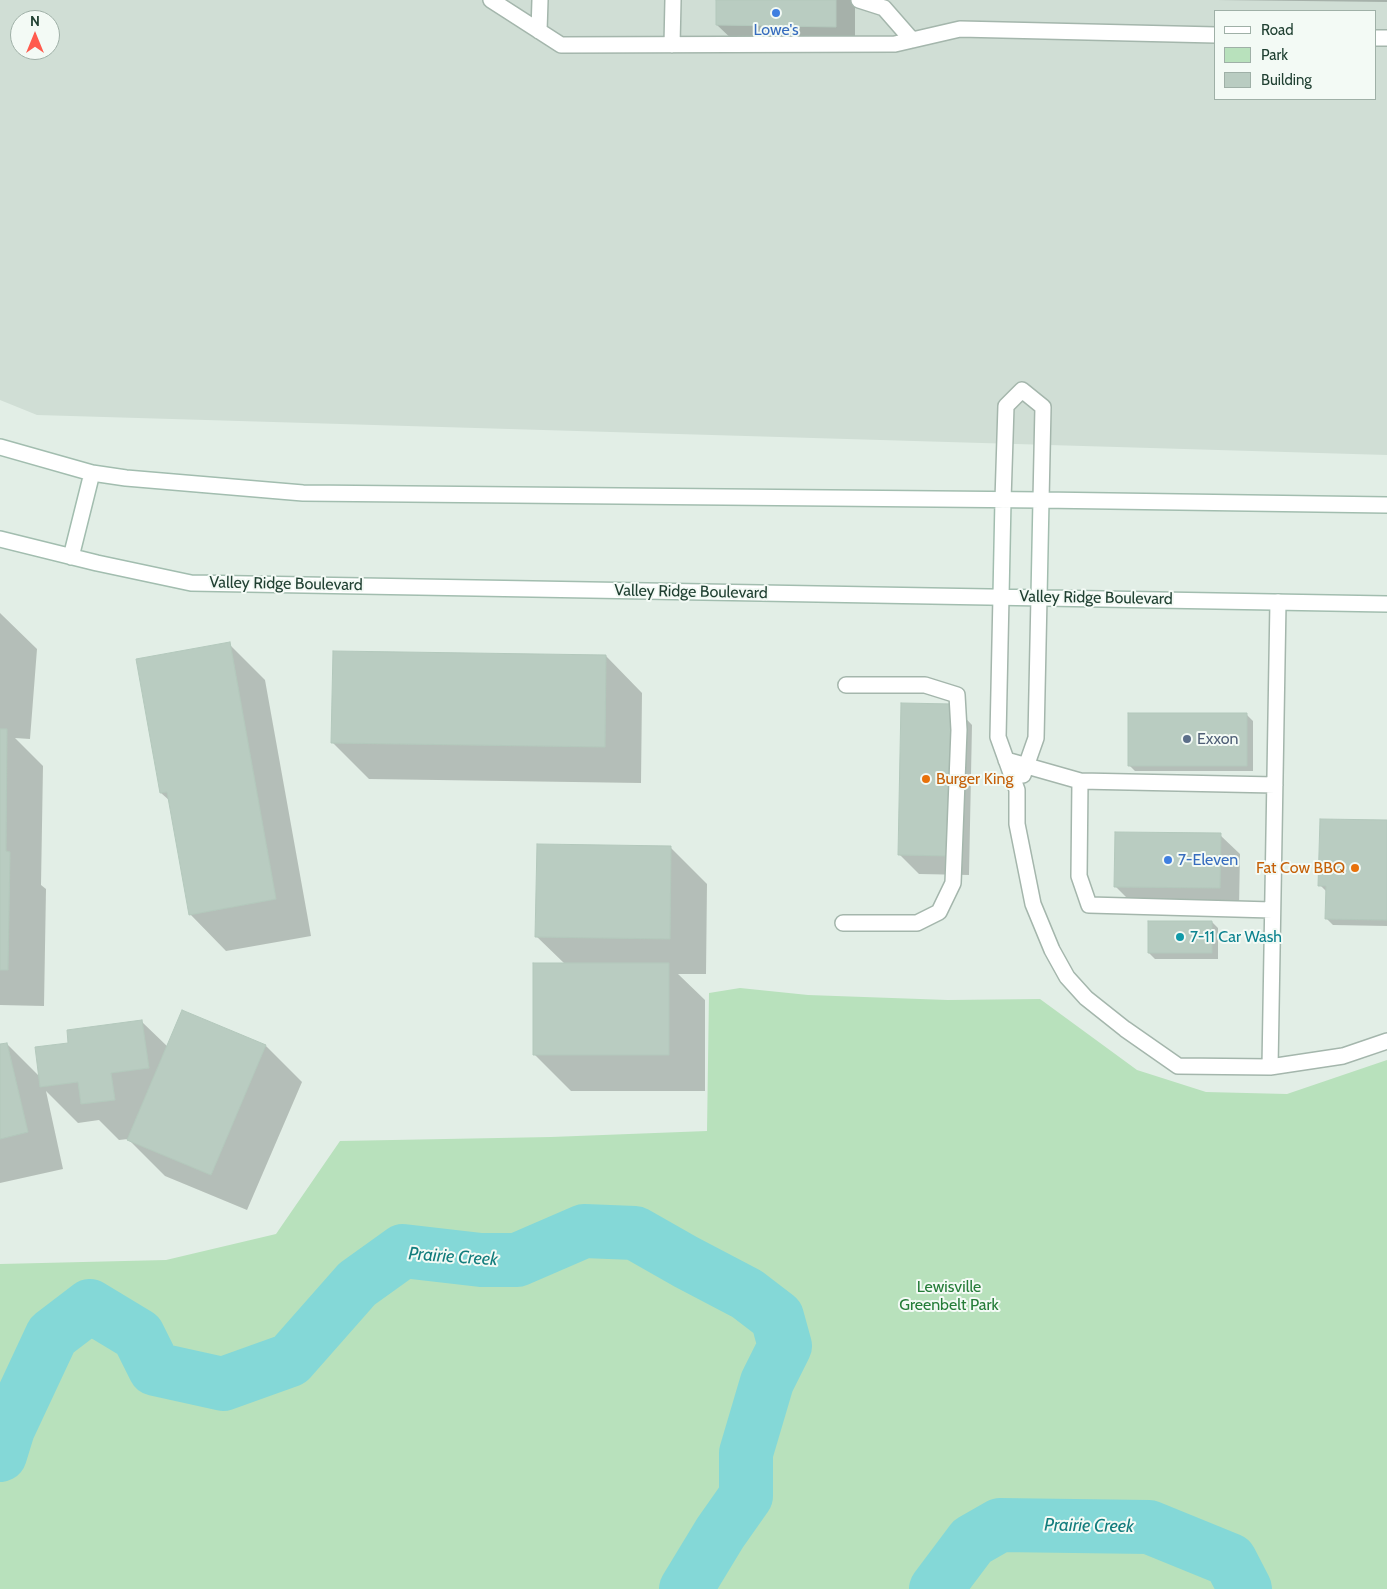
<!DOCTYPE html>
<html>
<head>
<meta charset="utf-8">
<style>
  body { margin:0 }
  #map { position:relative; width:1387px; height:1589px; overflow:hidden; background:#e2eee6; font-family:Cabin,sans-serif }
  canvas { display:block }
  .legend { position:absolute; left:1214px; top:10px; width:162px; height:90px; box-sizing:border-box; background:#f3faf5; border:1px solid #9fb0a7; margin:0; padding:6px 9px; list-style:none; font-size:15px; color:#204032 }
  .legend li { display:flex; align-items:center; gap:10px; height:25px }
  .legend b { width:25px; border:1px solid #9fb0a7 }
  .north { position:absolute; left:10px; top:10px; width:50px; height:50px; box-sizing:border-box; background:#f3faf5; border:1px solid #9fb0a7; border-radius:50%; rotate:0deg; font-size:14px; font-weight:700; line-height:20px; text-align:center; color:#204032 }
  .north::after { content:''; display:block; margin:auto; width:18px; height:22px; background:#ff5b4e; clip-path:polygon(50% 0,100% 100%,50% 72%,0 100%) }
</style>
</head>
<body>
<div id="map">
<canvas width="1387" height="1589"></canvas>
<ul class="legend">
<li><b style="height:6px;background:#fff"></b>Road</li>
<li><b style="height:14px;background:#b8e1bc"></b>Park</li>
<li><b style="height:14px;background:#b9ccc1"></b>Building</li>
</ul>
<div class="north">N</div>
</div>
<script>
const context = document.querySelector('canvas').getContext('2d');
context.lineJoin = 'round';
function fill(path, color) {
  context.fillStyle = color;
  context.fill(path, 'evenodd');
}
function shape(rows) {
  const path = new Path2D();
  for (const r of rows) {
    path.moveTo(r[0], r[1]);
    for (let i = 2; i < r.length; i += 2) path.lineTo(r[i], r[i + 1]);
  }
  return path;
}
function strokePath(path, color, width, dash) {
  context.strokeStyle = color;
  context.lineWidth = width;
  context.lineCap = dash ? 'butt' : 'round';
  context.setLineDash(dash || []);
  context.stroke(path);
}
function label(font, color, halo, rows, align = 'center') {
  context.font = font + ' Cabin,sans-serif';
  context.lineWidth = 4;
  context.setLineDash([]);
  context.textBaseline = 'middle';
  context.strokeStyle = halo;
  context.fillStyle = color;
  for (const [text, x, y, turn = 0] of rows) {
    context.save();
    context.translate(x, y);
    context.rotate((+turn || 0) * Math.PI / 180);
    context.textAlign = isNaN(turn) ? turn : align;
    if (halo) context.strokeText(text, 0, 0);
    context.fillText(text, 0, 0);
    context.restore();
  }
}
fill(shape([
  [0,0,1387,0,1387,455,37,415,0,400],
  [1216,11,1376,11,1376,99,1216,99],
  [20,20,50,20,50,50,20,50]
]), '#d0ded5');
fill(shape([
  [740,988,808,995,948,1000,1040,999,1137,1070,1206,1092,1287,1094,1387,1060,1387,1589,0,1589,0,1264,166,1260,276,1234,340,1141,551,1137,707,1131,709,993]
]), '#b8e1bc');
fill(shape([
  [718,0,855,0,855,46,737,44,717,25],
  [1217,0,1387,0,1387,2],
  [0,613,37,649,30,739,15,738,43,766,41,885,46,889,44,1006,0,1005],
  [229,644,265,680,311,936,226,951,190,914,170,801,161,793],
  [606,656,642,693,641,783,369,779,333,743],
  [953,705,972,725,969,875,919,874,899,854],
  [1246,714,1253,721,1253,771,1135,771,1129,765],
  [1387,821,1387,926,1333,925,1327,919,1327,892,1320,885],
  [1220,835,1240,854,1239,907,1135,906,1116,887],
  [671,848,707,884,706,974,678,974,705,1000,705,1091,571,1091,535,1055,565,964,536,936],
  [1212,922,1218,928,1218,959,1155,959,1149,953],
  [142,1022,168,1047,266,1046,302,1082,247,1210,165,1176,128,1139,119,1140,99,1120,78,1123,46,1091,63,1169,0,1183,0,1046,7,1044,40,1077,70,1044]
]), '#0003');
strokePath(shape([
  [0,1455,8,1429,52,1335,90,1306,138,1335,155,1369,223,1384,290,1360,357,1284,403,1251,481,1260,517,1260,584,1231,635,1233,686,1262,747,1294,777,1317,785,1346,767,1382,746,1453,746,1496,720,1533,686,1589],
  [936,1589,972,1541,1000,1525,1149,1527,1230,1560,1245,1589]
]), '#84d8d7', 54);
const building = shape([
  [716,0,836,0,836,27,716,25,716,0],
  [230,642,276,899,189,915,167,792,160,793,136,659,230,642],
  [333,651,606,655,605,747,331,743,333,651],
  [901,703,953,704,950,856,898,855,901,703],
  [1128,713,1247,713,1247,766,1128,766,1128,713],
  [0,729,7,729,6,851,10,852,8,970,0,970,0,729],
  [1320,819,1387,820,1387,920,1325,919,1326,886,1318,886,1320,819],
  [1115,832,1221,833,1220,888,1114,887,1115,832],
  [537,844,671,846,670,939,535,937,537,844],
  [1148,921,1212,921,1212,953,1148,953,1148,921],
  [533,963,669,963,669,1055,533,1055,533,963],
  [182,1010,266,1045,211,1175,127,1140,182,1010],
  [142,1020,149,1068,111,1073,115,1100,81,1104,78,1082,40,1087,35,1047,68,1043,67,1030,142,1020],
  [7,1043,28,1132,0,1139,0,1044,7,1043]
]);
fill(building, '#b9ccc1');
strokePath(building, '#b3c8bc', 1);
const service = shape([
  [491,0,561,45,895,44,960,29,1216,35],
  [859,0,884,8,912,40],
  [539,31,540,0],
  [1376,38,1387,38],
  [672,45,673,0],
  [1003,500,1006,406,1022,390,1043,407,1041,500],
  [1001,596,998,737,1017,790,1017,824,1033,904,1052,950,1067,977,1086,998,1125,1029,1178,1066,1270,1067,1343,1056,1387,1041],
  [1006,760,1080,781,1275,785],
  [1023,775,1036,738,1039,597],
  [1080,781,1079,876,1089,905,1272,910],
  [843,923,917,923,939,912,953,883,959,730,957,695,925,685,846,685],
  [1270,1067,1278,602]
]);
const secondary = shape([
  [0,447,92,473,126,478,303,493,1041,500,1387,505],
  [0,539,97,563,191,583,1387,604],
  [71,557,92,473],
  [1001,596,1003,500],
  [1039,597,1041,500]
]);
strokePath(service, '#a4b6ac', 18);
strokePath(secondary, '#a2bdaf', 18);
strokePath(service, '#fff', 15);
strokePath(secondary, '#fff', 15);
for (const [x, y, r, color] of [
  [776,13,5,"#3f7fe0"],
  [1187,739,5,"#5c6f8a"],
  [926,779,5,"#e8710a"],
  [1168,860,5,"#3f7fe0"],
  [1355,868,5,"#e8710a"],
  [1180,937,5,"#0f9aa8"]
]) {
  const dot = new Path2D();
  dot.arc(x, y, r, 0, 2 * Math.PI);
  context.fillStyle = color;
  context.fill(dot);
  strokePath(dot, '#f3faf5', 2);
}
label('16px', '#366cbe', '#f3faf5', [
  ["Lowe's",776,30],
  ["7-Eleven",1178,860,"left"]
]);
label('16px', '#204032', '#f3faf5', [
  ["Valley Ridge Boulevard",286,584,1],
  ["Valley Ridge Boulevard",691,592,1],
  ["Valley Ridge Boulevard",1096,598,1]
]);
label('16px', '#4e5e75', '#f3faf5', [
  ["Exxon",1197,739]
], 'left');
label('16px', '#c56008', '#f3faf5', [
  ["Burger King",936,779],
  ["Fat Cow BBQ",1345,868,"right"]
], 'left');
label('16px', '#0d838f', '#f3faf5', [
  ["7-11 Car Wash",1190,937]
], 'left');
label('16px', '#257c38', '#f3faf5', [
  ["Lewisville",949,1287],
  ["Greenbelt Park",949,1305]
]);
label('italic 18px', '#137d7d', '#f3faf5', [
  ["Prairie Creek",453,1257,4],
  ["Prairie Creek",1089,1526,1]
]);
</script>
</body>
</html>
